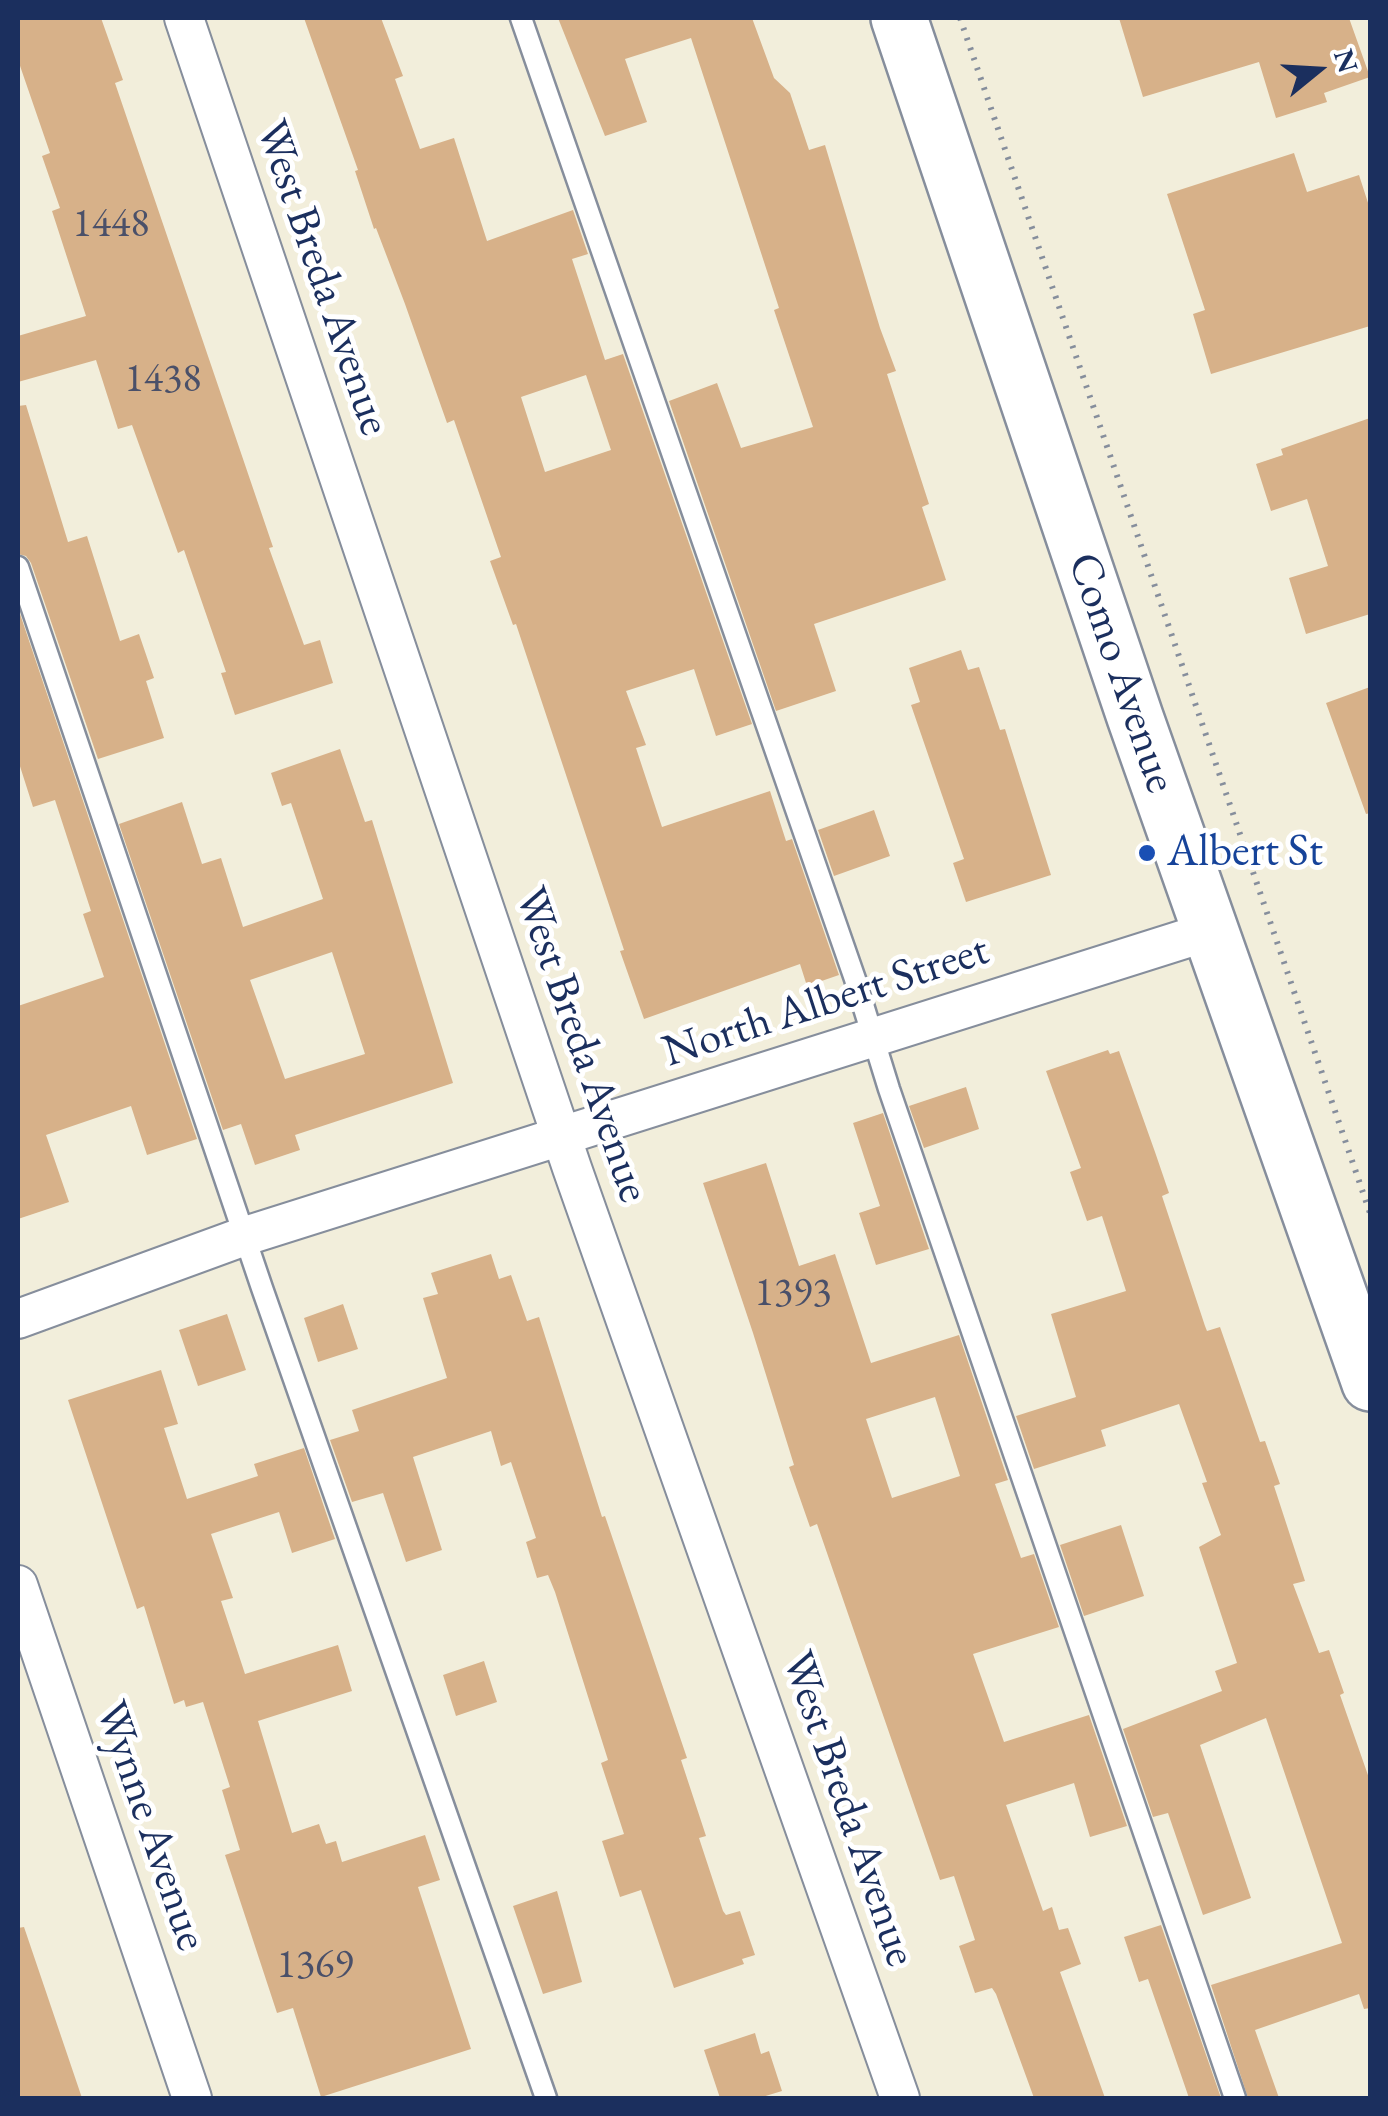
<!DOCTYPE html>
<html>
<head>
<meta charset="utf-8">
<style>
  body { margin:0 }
  #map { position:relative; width:1388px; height:2116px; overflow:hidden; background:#f2eedb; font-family:"EB Garamond",serif }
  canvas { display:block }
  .frame { position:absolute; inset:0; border:20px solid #1b2f5e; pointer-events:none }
  .north { position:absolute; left:1268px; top:20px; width:100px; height:100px; -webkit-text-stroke:8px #fff; paint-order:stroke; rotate:72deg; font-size:28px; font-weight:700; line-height:40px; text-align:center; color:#1b2f5e }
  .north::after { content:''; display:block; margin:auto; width:35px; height:45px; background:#1b2f5e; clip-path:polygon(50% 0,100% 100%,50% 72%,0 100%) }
</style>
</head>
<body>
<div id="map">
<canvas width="1388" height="2116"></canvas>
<div class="frame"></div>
<div class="north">N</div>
</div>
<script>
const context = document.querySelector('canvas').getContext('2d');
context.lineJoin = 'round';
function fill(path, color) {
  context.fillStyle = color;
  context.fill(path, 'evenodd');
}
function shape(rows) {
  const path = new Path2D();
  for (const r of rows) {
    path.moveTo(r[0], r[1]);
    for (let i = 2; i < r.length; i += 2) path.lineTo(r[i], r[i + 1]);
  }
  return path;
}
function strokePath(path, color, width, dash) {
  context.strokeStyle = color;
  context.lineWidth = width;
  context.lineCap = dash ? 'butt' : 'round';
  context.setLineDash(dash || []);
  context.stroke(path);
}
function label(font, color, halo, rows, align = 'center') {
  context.font = font + ' "EB Garamond",serif';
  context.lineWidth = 10;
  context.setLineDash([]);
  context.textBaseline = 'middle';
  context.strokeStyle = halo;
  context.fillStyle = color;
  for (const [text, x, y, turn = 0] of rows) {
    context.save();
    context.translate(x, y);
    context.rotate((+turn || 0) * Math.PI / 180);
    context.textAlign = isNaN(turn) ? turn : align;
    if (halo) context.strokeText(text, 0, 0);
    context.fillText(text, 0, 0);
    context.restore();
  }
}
fill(shape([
  [18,18,101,18,123,80,115,83,273,547,269,548,304,645,320,640,333,683,235,715,221,673,226,672,184,550,178,553,132,425,118,429,96,360,18,382,18,336,86,316,52,211,60,208,42,156,50,153,18,60],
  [304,18,381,18,403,76,395,79,420,149,454,138,487,241,573,210,588,254,572,259,605,360,623,354,752,724,716,736,694,669,626,691,646,745,636,748,662,827,770,791,786,841,792,839,839,975,807,986,800,964,644,1019,620,951,624,950,516,624,513,625,490,561,501,557,454,420,447,423,405,304,376,228,374,229,355,171,358,170],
  [586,375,611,450,545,472,521,397],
  [558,18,752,18,774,78,790,93,809,150,825,145,880,328,896,371,887,374,929,504,922,507,946,580,814,624,836,691,776,711,669,401,717,383,741,448,813,427,774,310,779,308,691,38,625,59,647,122,605,136],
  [1119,18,1349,18,1370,77,1324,93,1327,102,1276,118,1259,62,1143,97],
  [1294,153,1307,192,1359,175,1370,209,1370,326,1211,374,1193,314,1205,310,1167,194],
  [26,405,68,542,87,536,120,641,139,634,154,678,146,681,164,738,98,759,31,563,26,556,18,554,18,406],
  [1370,418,1370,614,1306,634,1289,578,1328,566,1307,499,1271,511,1256,464,1283,455,1281,449],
  [18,608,197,1139,147,1155,131,1106,46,1135,69,1202,18,1219,18,1006,104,977,83,914,91,911,55,800,33,807,18,760],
  [961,650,968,670,979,667,1000,730,1005,729,1051,875,966,902,953,863,964,859,911,705,920,702,909,668],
  [1370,687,1370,813,1366,814,1326,703],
  [340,749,365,822,372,820,453,1083,295,1135,300,1150,255,1165,241,1124,223,1130,119,824,182,802,202,864,221,858,243,927,323,899,291,803,282,806,271,773],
  [332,952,365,1054,285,1079,250,980],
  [874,810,890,856,834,876,818,830],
  [1108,1050,1110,1054,1119,1051,1155,1152,1169,1193,1162,1196,1205,1326,1207,1331,1220,1327,1260,1442,1265,1441,1280,1484,1274,1486,1305,1581,1293,1584,1319,1653,1329,1650,1344,1693,1340,1695,1370,1781,1370,2008,1364,2009,1359,1994,1255,2030,1279,2098,1248,2098,1211,1985,1342,1943,1266,1718,1200,1745,1251,1898,1203,1915,1168,1813,1153,1817,1123,1729,1222,1691,1215,1671,1237,1663,1199,1547,1221,1535,1202,1483,1207,1482,1179,1404,1101,1430,1106,1446,1034,1469,1016,1416,1076,1397,1051,1314,1126,1291,1102,1216,1087,1221,1070,1172,1081,1168,1046,1071],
  [966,1087,979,1129,924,1148,909,1106],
  [883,1113,929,1249,876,1265,859,1213,880,1206,853,1123],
  [766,1163,799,1266,835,1254,871,1363,959,1335,1008,1480,995,1484,1021,1558,1034,1554,1059,1627,973,1654,1004,1742,1089,1715,1127,1826,1090,1837,1074,1783,1006,1805,1043,1911,1052,1907,1059,1930,1068,1928,1081,1964,1060,1972,1105,2098,1034,2098,996,1994,992,1988,975,1993,959,1946,975,1940,954,1876,940,1880,817,1524,810,1527,789,1467,794,1465,753,1333,703,1183],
  [935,1397,960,1476,892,1498,866,1419],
  [491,1254,499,1279,511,1275,527,1321,539,1317,602,1517,605,1516,687,1758,681,1760,706,1836,699,1838,723,1911,726,1915,740,1911,755,1955,742,1959,744,1964,674,1988,641,1890,620,1897,602,1841,624,1834,601,1763,608,1760,555,1592,548,1575,537,1578,526,1542,536,1538,511,1462,501,1466,491,1431,413,1457,442,1550,406,1562,383,1493,352,1502,330,1440,359,1431,352,1410,447,1378,423,1298,438,1294,431,1273],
  [343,1304,358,1349,318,1362,304,1318],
  [227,1314,246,1370,198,1386,179,1330],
  [161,1370,178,1424,164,1428,187,1499,258,1476,254,1464,304,1448,335,1539,292,1553,279,1512,211,1534,233,1598,221,1601,245,1674,338,1645,352,1691,258,1721,292,1833,319,1824,326,1844,336,1841,342,1862,425,1835,440,1880,418,1887,471,2049,321,2097,293,2008,277,2013,225,1855,240,1850,222,1790,230,1787,203,1702,186,1707,184,1700,174,1704,144,1606,137,1609,68,1400],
  [1121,1525,1144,1596,1084,1616,1060,1545],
  [484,1661,497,1702,456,1716,443,1675],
  [557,1891,582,1982,543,1994,513,1906],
  [1161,1925,1221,2098,1189,2098,1148,1979,1139,1982,1124,1937],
  [24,1927,82,2098,18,2098,18,1928],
  [755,2033,761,2054,769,2051,782,2091,759,2098,720,2098,704,2050]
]), '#d7b189');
const lane = shape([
  [521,18,855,979,889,1089,1235,2098],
  [18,567,262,1288,546,2098]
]);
const street = shape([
  [184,18,572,1168,900,2098],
  [18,1319,245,1236,1210,931],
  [18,1585,192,2098]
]);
const secondary = shape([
  [899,18,1135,717,1370,1383]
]);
strokePath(lane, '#868e9c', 25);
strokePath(street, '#868e9c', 42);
strokePath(secondary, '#868e9c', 60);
strokePath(shape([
  [960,18,1370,1213]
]), '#868e9c', 6, [2.5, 8]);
strokePath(lane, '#fff', 20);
strokePath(street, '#fff', 38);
strokePath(secondary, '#fff', 55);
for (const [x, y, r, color] of [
  [1147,853,10,"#1a4fb4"]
]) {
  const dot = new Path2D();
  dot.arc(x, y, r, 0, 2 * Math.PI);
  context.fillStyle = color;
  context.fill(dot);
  strokePath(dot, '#fff', 4);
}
label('40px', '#4a5069', null, [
  ["1448",111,225],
  ["1438",163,380],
  ["1393",793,1294],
  ["1369",315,1966]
]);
label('45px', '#1b2f5e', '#fff', [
  ["West Breda Avenue",322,278,71],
  ["Como Avenue",1121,673,71],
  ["North Albert Street",826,1002,-18],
  ["West Breda Avenue",581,1045,71],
  ["West Breda Avenue",848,1809,71],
  ["Wynne Avenue",150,1826,71]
]);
label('45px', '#164399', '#fff', [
  ["Albert St",1167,853]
], 'left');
</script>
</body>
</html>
